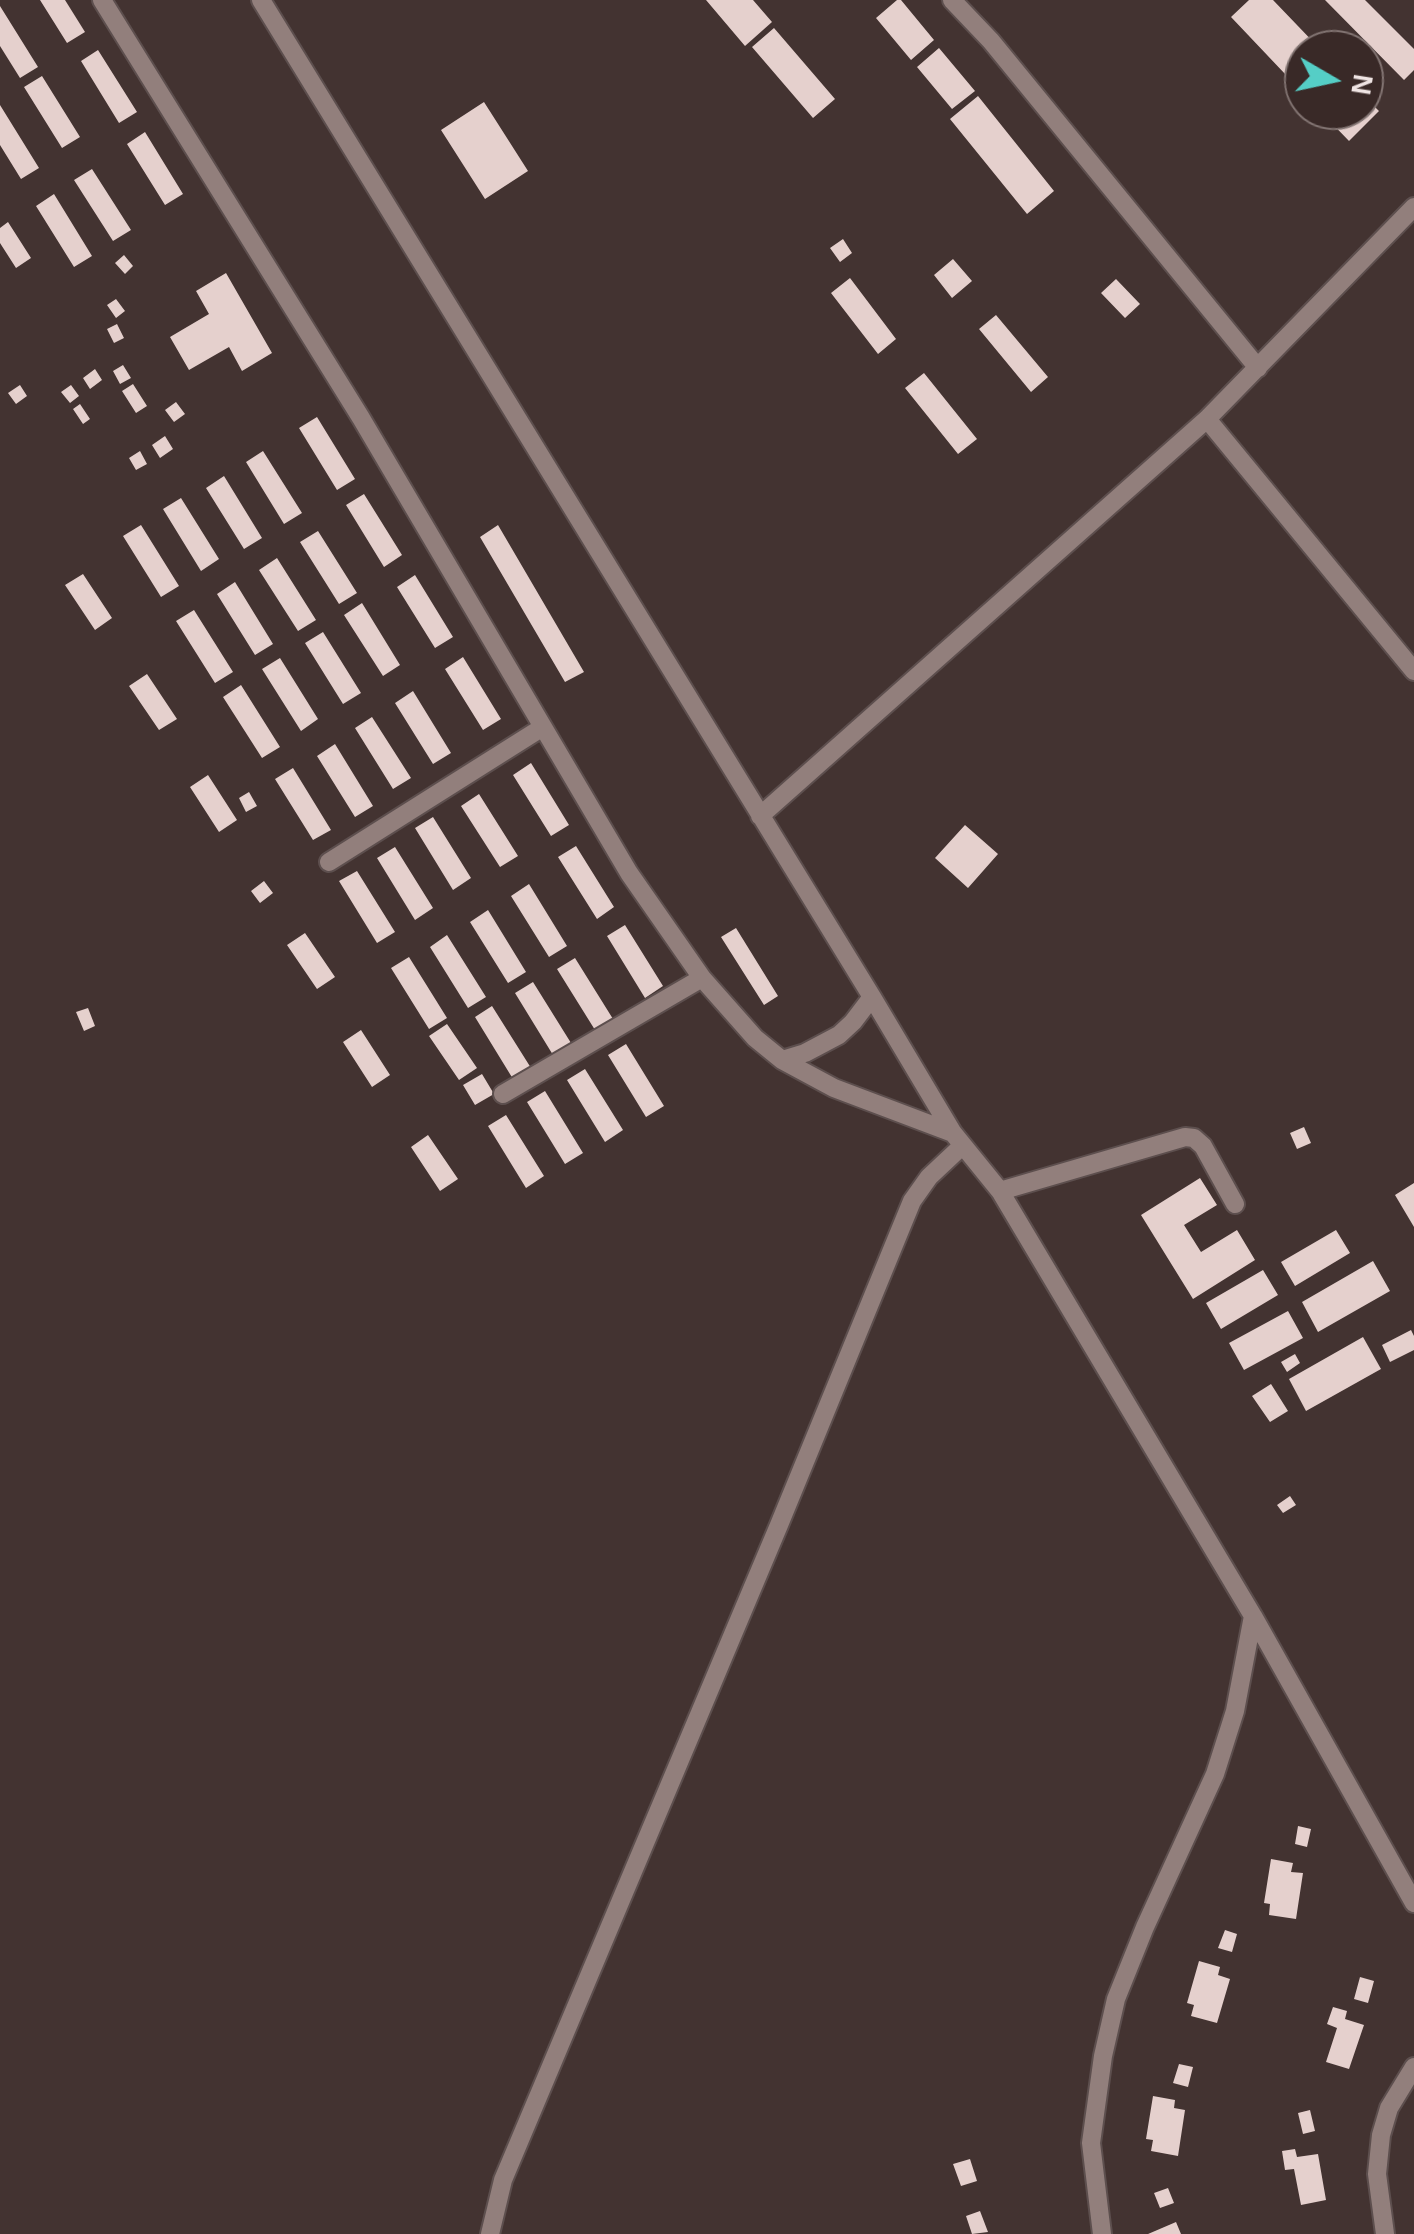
<!DOCTYPE html>
<html>
<head>
<meta charset="utf-8">
<style>
  body { margin:0 }
  #map { position:relative; width:1414px; height:2234px; overflow:hidden; background:#433331; font-family:Arial,sans-serif }
  canvas { display:block }
  .north { position:absolute; left:1284px; top:30px; width:100px; height:100px; box-sizing:border-box; background:#392927; border:2px solid #827472; border-radius:50%; rotate:99deg; font-size:28px; font-weight:700; line-height:40px; text-align:center; color:#efe4e3 }
  .north::after { content:''; display:block; margin:auto; width:35px; height:45px; background:#55cec6; clip-path:polygon(50% 0,100% 100%,50% 72%,0 100%) }
</style>
</head>
<body>
<div id="map">
<canvas width="1414" height="2234"></canvas>
<div class="north">N</div>
</div>
<script>
const context = document.querySelector('canvas').getContext('2d');
context.lineJoin = 'round';
function fill(path, color) {
  context.fillStyle = color;
  context.fill(path, 'evenodd');
}
function shape(rows) {
  const path = new Path2D();
  for (const r of rows) {
    path.moveTo(r[0], r[1]);
    for (let i = 2; i < r.length; i += 2) path.lineTo(r[i], r[i + 1]);
  }
  return path;
}
function strokePath(path, color, width, dash) {
  context.strokeStyle = color;
  context.lineWidth = width;
  context.lineCap = dash ? 'butt' : 'round';
  context.setLineDash(dash || []);
  context.stroke(path);
}
fill(shape([
  [40,0,65,0,85,32,67,43],
  [706,0,753,0,772,22,745,46],
  [897,0,901,0,934,40,911,60,876,18],
  [1249,0,1273,0,1321,50,1304,50,1304,94,1231,17],
  [1325,0,1365,0,1414,49,1414,70,1404,80],
  [0,6,38,67,20,78,0,46],
  [774,28,835,99,813,118,752,47],
  [939,48,975,91,952,109,917,67],
  [98,50,137,112,119,123,81,61],
  [42,76,80,137,62,148,24,87],
  [978,96,1054,191,1027,214,950,119],
  [1364,96,1379,111,1349,141,1319,110,1364,110],
  [484,102,528,171,485,199,441,130],
  [0,105,39,168,21,179,0,145],
  [145,132,183,194,165,205,127,144],
  [92,169,131,230,113,241,74,180],
  [54,194,92,256,74,267,36,206],
  [8,222,31,258,16,268,0,243,0,228],
  [843,239,852,253,840,262,830,248],
  [124,255,133,266,125,274,115,263],
  [953,259,972,281,952,298,934,275],
  [226,273,272,353,242,371,229,347,189,370,170,337,209,314,196,291],
  [850,278,896,339,878,354,831,293],
  [1116,279,1140,304,1125,318,1101,293],
  [116,299,125,311,116,318,107,305],
  [996,315,1048,377,1031,392,979,329],
  [117,324,124,338,114,343,107,329],
  [123,365,131,378,120,384,113,371],
  [95,369,102,380,90,389,83,378],
  [924,373,977,439,958,454,905,388],
  [133,384,147,406,136,413,122,391],
  [20,385,27,396,16,404,8,393],
  [71,385,79,396,70,403,61,392],
  [176,402,185,414,174,422,165,410],
  [80,404,90,419,83,424,73,409],
  [317,417,355,479,337,490,299,428],
  [165,436,173,449,160,458,152,445],
  [140,451,147,464,136,470,129,458],
  [263,451,302,513,284,524,246,462],
  [224,476,262,538,244,549,206,488],
  [364,494,402,555,384,567,346,505],
  [181,498,219,559,201,571,163,509],
  [141,525,179,586,161,597,123,536],
  [498,525,584,672,565,682,480,537],
  [318,531,357,593,339,604,300,542],
  [277,558,316,620,298,631,259,570],
  [83,574,112,618,95,630,65,585],
  [415,575,453,637,435,648,397,587],
  [235,582,273,644,255,655,217,594],
  [362,603,400,665,383,676,344,615],
  [194,610,233,672,215,683,176,621],
  [323,632,361,693,343,704,305,643],
  [463,657,501,719,483,730,445,669],
  [280,658,318,719,301,731,262,669],
  [147,674,177,719,159,730,129,686],
  [241,685,280,747,262,758,223,697],
  [413,691,451,753,433,764,395,703],
  [372,717,411,778,393,789,355,728],
  [335,744,373,806,355,817,317,756],
  [531,763,569,825,551,836,513,775],
  [293,768,331,830,313,840,275,779],
  [208,775,237,820,219,832,190,787],
  [249,792,257,806,246,812,239,798],
  [479,794,518,856,500,867,461,806],
  [433,817,471,878,453,890,415,828],
  [965,825,998,854,968,888,935,858],
  [576,846,614,907,597,919,558,857],
  [395,847,433,908,415,920,377,858],
  [357,871,395,932,377,943,339,881],
  [264,881,273,893,260,903,251,891],
  [529,884,567,946,549,957,511,896],
  [488,910,526,972,508,983,470,922],
  [625,925,663,986,645,998,607,936],
  [736,928,778,996,764,1005,721,937],
  [305,933,335,977,317,989,287,945],
  [447,935,486,997,468,1008,430,947],
  [409,957,447,1018,429,1029,391,968],
  [575,958,613,1019,595,1030,557,969],
  [533,982,571,1043,553,1055,515,993],
  [492,1006,531,1068,513,1079,475,1017],
  [88,1008,95,1026,84,1031,76,1012],
  [447,1024,477,1068,459,1080,429,1036],
  [361,1030,390,1075,372,1087,343,1042],
  [626,1044,664,1106,646,1117,608,1055],
  [585,1069,623,1130,605,1142,567,1080],
  [482,1074,494,1094,475,1105,463,1085],
  [545,1091,583,1153,565,1164,527,1102],
  [506,1115,544,1176,526,1188,488,1126],
  [1304,1127,1311,1143,1297,1149,1290,1133],
  [428,1135,458,1179,440,1191,411,1147],
  [1200,1178,1217,1205,1184,1225,1201,1252,1237,1230,1255,1260,1193,1299,1141,1215],
  [1414,1183,1414,1227,1395,1195],
  [1336,1230,1350,1253,1295,1286,1281,1262],
  [1373,1261,1390,1291,1318,1332,1302,1302],
  [1263,1270,1278,1295,1221,1329,1206,1303],
  [1288,1311,1303,1338,1244,1370,1229,1343],
  [1411,1330,1414,1336,1414,1350,1390,1362,1382,1345],
  [1363,1337,1381,1369,1306,1411,1289,1379],
  [1295,1354,1300,1363,1287,1372,1281,1362],
  [1271,1384,1288,1411,1270,1422,1252,1396],
  [1290,1496,1296,1505,1283,1513,1277,1505],
  [1298,1826,1311,1829,1307,1847,1295,1844],
  [1271,1859,1293,1863,1291,1872,1303,1873,1296,1919,1269,1915,1270,1904,1264,1903],
  [1225,1930,1237,1934,1232,1952,1218,1948],
  [1199,1961,1220,1967,1218,1975,1230,1979,1217,2023,1191,2016,1194,2005,1187,2003],
  [1360,1977,1374,1981,1368,2003,1354,1999],
  [1333,2007,1347,2011,1345,2019,1364,2025,1349,2069,1326,2062,1337,2028,1327,2024],
  [1179,2064,1193,2067,1188,2087,1173,2083],
  [1153,2096,1175,2100,1174,2108,1185,2110,1178,2156,1151,2151,1153,2140,1146,2139],
  [1310,2110,1315,2131,1303,2134,1298,2113],
  [1295,2149,1297,2157,1318,2154,1326,2200,1301,2205,1294,2169,1285,2170,1282,2151],
  [970,2159,977,2181,961,2186,953,2164],
  [1168,2188,1174,2203,1160,2208,1154,2193],
  [980,2211,988,2232,972,2234,966,2216],
  [1176,2222,1181,2234,1148,2234]
]), '#e5d0cd');
const street = shape([
  [102,0,361,418,629,873,702,978,755,1038,782,1060,834,1088,953,1133],
  [261,0,872,997,953,1133,1000,1191,1253,1616,1414,1903],
  [952,0,991,41,1258,368],
  [1207,419,1414,671],
  [760,816,1207,419,1414,207],
  [329,862,543,727],
  [782,1060,805,1053,839,1035,853,1022,872,997],
  [503,1094,702,978],
  [1000,1191,1185,1137,1194,1138,1203,1146,1235,1204],
  [490,2234,503,2180,779,1525,912,1201,929,1177,962,1146],
  [1102,2234,1091,2143,1103,2056,1116,1999,1145,1927,1215,1774,1235,1711,1253,1616],
  [1385,2234,1377,2174,1381,2135,1389,2108,1414,2067]
]);
strokePath(street, '#5d4f4e', 22);
strokePath(street, '#927f7c', 18);
</script>
</body>
</html>
